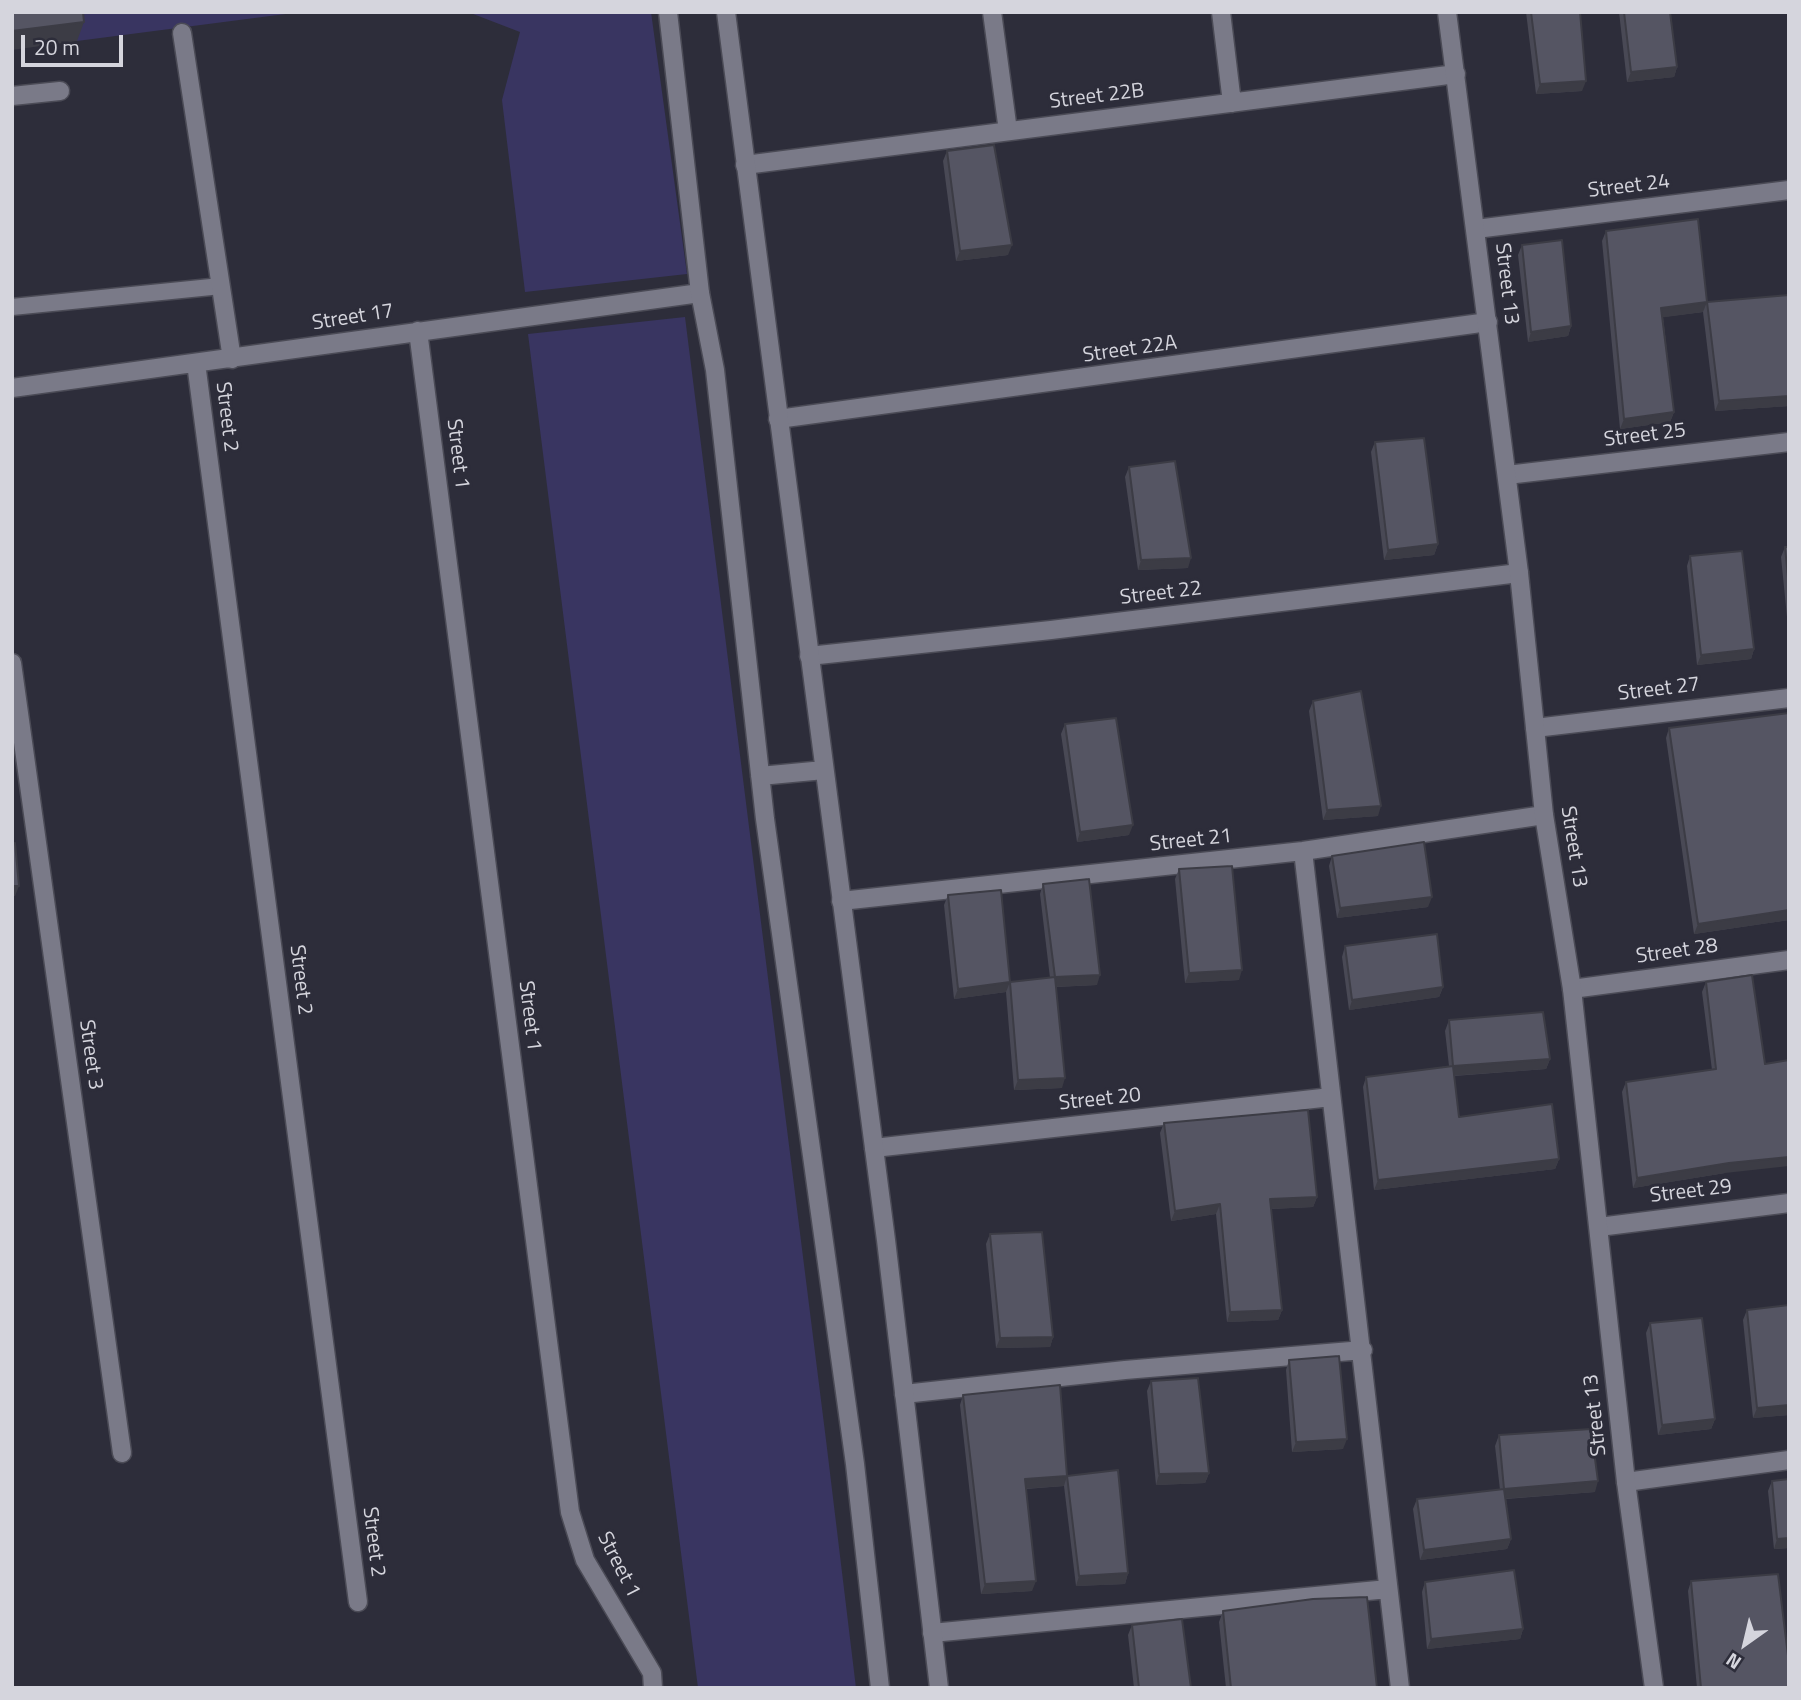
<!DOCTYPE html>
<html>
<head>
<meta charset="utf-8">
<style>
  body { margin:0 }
  #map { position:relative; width:1801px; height:1700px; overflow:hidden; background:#2d2d3a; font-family:"Titillium Web",sans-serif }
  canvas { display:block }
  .frame { position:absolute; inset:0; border:14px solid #d5d5dd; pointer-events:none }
  .north { position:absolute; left:1710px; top:1609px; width:70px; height:70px; -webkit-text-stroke:5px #2d2d3a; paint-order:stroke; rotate:214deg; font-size:19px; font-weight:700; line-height:28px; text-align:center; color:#d5d5dd }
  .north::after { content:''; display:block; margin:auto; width:24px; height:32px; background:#d5d5dd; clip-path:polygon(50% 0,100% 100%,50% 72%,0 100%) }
  .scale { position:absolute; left:21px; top:35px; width:102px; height:32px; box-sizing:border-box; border:4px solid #d5d5dd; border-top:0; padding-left:9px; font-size:21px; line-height:24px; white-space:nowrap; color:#d5d5dd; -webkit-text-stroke:5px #2d2d3a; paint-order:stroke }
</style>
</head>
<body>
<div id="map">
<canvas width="1801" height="1700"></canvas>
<div class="frame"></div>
<div class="north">N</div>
<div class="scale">20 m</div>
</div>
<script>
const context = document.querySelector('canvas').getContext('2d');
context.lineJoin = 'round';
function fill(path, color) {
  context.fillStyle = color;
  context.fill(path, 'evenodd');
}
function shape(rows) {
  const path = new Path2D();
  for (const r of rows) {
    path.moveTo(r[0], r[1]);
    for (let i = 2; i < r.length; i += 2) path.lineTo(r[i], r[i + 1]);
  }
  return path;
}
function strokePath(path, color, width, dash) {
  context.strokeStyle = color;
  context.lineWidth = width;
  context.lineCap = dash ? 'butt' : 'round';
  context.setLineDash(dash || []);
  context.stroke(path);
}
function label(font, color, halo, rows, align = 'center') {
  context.font = font + ' "Titillium Web",sans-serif';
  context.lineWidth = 6;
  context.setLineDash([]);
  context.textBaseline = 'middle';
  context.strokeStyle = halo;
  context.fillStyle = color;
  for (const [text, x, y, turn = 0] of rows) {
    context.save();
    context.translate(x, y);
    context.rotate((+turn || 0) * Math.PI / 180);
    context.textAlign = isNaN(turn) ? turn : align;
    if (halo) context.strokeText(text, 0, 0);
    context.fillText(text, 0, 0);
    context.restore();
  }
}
fill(shape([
  [73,12,301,12,77,41],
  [468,12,651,12,687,274,525,292,502,100,520,32],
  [685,317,826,1440,856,1688,698,1688,528,334]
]), '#393561');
const service = shape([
  [12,307,221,286]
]);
const minor = shape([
  [992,12,1008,131],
  [1221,12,1232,103],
  [182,33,232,359],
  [12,96,60,91],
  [745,165,1456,74],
  [1476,229,1789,190],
  [418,331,570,1512,585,1560,652,1673,653,1688],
  [196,363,358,1602],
  [12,388,700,293],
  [778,419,1488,322],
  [1507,475,1789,442],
  [809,656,1051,630,1519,573],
  [12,663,122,1453],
  [1535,728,1789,698],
  [1303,851,1400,1688],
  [841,901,1303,851,1544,815],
  [1572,989,1789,960],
  [874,1148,1331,1097],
  [1599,1227,1789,1203],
  [904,1394,1125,1370,1363,1350],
  [1626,1482,1789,1460],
  [932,1633,1388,1589]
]);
const tertiary = shape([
  [668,12,700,293,715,370,765,819,855,1464,880,1688],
  [726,12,886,1240,939,1688],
  [1447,12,1519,573,1544,815,1572,989,1626,1482,1654,1688],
  [760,776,824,770]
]);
strokePath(service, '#4b4b56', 19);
strokePath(minor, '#4b4b56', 21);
strokePath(tertiary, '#4b4b56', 21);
strokePath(service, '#7a7a88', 16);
strokePath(minor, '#7a7a88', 18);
strokePath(tertiary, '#7a7a88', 18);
fill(shape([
  [1526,12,1580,12,1582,91,1536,94],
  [1619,12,1670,12,1677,67,1674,77,1627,82],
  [947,151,1008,255,956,261,943,161],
  [1606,231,1707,302,1789,295,1789,406,1715,411,1703,312,1663,317,1674,412,1670,422,1620,429,1602,241],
  [1522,245,1571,326,1568,336,1528,342,1518,255],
  [1375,442,1438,544,1434,555,1384,560,1371,452],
  [1129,467,1188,568,1138,570,1125,477],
  [1785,547,1789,547,1789,637,1781,557],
  [1690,556,1754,649,1751,659,1697,665,1687,566],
  [1313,701,1378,816,1323,820,1309,711],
  [1789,713,1789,920,1694,934,1666,738,1669,728],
  [1065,724,1129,835,1077,842,1061,734],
  [1332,856,1428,907,1337,918,1329,866],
  [1179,869,1239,980,1185,983,1175,879],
  [1043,884,1097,985,1056,987,1062,1088,1014,1090,1006,992,954,999,944,905,948,895,1010,982,1050,978,1040,894],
  [1345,946,1443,987,1439,997,1349,1010,1342,957],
  [1752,975,1725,1173,1633,1188,1622,1092,1626,1082,1712,1070,1702,992,1706,982],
  [1449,1020,1550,1059,1546,1069,1454,1076,1459,1117,1559,1159,1555,1169,1374,1190,1363,1087,1366,1077,1449,1066,1445,1031],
  [1164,1123,1317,1197,1313,1207,1271,1209,1282,1310,1278,1320,1227,1322,1216,1214,1171,1221,1160,1133],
  [990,1234,1053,1337,1050,1347,996,1348,986,1244],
  [1789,1305,1789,1415,1753,1418,1743,1320,1747,1310],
  [1650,1323,1715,1419,1711,1429,1658,1435,1646,1333],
  [1289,1360,1343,1449,1292,1452,1286,1370],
  [1151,1381,1209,1473,1205,1483,1156,1485,1147,1391],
  [963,1395,1067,1476,1128,1573,1125,1584,1076,1586,1064,1486,1026,1489,1032,1591,981,1594,960,1405],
  [1499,1435,1595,1492,1506,1499,1511,1539,1507,1549,1420,1560,1413,1509,1417,1499,1500,1490,1495,1446],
  [1772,1481,1789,1548,1774,1549,1768,1491],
  [1691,1581,1789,1688,1697,1688,1688,1591],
  [1425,1582,1523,1629,1520,1639,1427,1649,1422,1592],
  [1223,1611,1377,1688,1226,1688,1219,1622],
  [1132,1625,1191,1688,1134,1688,1128,1635]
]), '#494955');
fill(shape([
  [84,22,77,41,12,50,12,31],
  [1677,67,1674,77,1627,82,1631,72],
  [1586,81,1582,91,1536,94,1540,84],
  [1012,245,1008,255,956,261,960,251],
  [1707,302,1703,312,1658,318,1661,308],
  [1571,326,1568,336,1528,342,1531,332],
  [1789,396,1789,406,1715,411,1719,401],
  [1674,412,1670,422,1620,429,1624,419],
  [1438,544,1434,555,1384,560,1388,550],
  [1191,558,1188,568,1138,570,1141,560],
  [1754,649,1751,659,1697,665,1701,655],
  [1381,806,1378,816,1323,820,1327,810],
  [1133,825,1129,835,1077,842,1080,832],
  [12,886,19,886,15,896,12,896],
  [1432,897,1428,907,1337,918,1340,908],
  [1789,910,1789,920,1694,934,1698,924],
  [1242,970,1239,980,1185,983,1189,973],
  [1100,975,1097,985,1051,987,1055,977],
  [1010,982,1006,992,954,999,958,989],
  [1443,987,1439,997,1349,1010,1352,1000],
  [1550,1059,1546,1069,1449,1076,1453,1066],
  [1065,1078,1062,1088,1014,1090,1018,1080],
  [1789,1157,1789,1166,1725,1173,1633,1188,1637,1178,1729,1163],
  [1559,1159,1555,1169,1374,1190,1378,1180],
  [1317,1197,1313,1207,1267,1209,1270,1199],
  [1220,1204,1216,1214,1171,1221,1175,1211],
  [1282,1310,1278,1320,1227,1322,1230,1312],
  [1053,1337,1050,1347,996,1348,1000,1338],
  [1789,1405,1789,1415,1753,1418,1757,1408],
  [1715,1419,1711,1429,1658,1435,1662,1425],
  [1347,1439,1343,1449,1292,1452,1296,1442],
  [1209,1473,1205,1483,1156,1485,1159,1474],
  [1067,1476,1064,1486,1021,1489,1025,1479],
  [1598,1481,1595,1492,1501,1499,1504,1489],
  [1789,1538,1789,1548,1774,1549,1777,1539],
  [1511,1539,1507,1549,1420,1560,1424,1550],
  [1128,1573,1125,1584,1076,1586,1079,1576],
  [1036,1581,1032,1591,981,1594,985,1584],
  [1523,1629,1520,1639,1427,1649,1431,1639]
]), '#3c3c45');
const building = shape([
  [12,12,83,12,84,22,12,31,12,12],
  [1531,12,1580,12,1586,81,1540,84,1531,12],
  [1624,12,1670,12,1677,67,1631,72,1624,12],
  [994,145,1012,245,960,251,947,151,994,145],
  [1698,219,1707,302,1661,308,1674,412,1624,419,1606,231,1698,219],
  [1562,240,1571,326,1531,332,1522,245,1562,240],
  [1789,295,1789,396,1719,401,1707,302,1789,295],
  [1424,438,1438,544,1388,550,1375,442,1424,438],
  [1175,461,1191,558,1141,560,1129,467,1175,461],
  [1785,547,1789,547,1789,588,1785,547],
  [1742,551,1754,649,1701,655,1690,556,1742,551],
  [1361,691,1381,806,1327,810,1313,701,1361,691],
  [1789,713,1789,910,1698,924,1669,728,1789,713],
  [1116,718,1133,825,1080,832,1065,724,1116,718],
  [1424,842,1432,897,1340,908,1332,856,1424,842],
  [15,843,19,886,12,886,12,844,15,843],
  [1232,866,1242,970,1189,973,1179,869,1232,866],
  [1089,879,1100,975,1055,977,1065,1078,1018,1080,1010,982,1055,977,1043,884,1089,879],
  [1001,890,1010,982,958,989,948,895,1001,890],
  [1437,934,1443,987,1352,1000,1345,946,1437,934],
  [1752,975,1765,1064,1789,1060,1789,1157,1729,1163,1637,1178,1626,1082,1716,1069,1706,982,1752,975],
  [1543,1012,1550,1059,1453,1066,1449,1020,1543,1012],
  [1453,1066,1459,1117,1552,1104,1559,1159,1378,1180,1366,1077,1453,1066],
  [1308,1110,1317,1197,1270,1199,1282,1310,1230,1312,1220,1204,1175,1211,1164,1123,1308,1110],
  [1042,1232,1053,1337,1000,1338,990,1234,1042,1232],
  [1789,1305,1789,1405,1757,1408,1747,1310,1789,1305],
  [1702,1318,1715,1419,1662,1425,1650,1323,1702,1318],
  [1339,1356,1347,1439,1296,1442,1289,1360,1339,1356],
  [1198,1378,1209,1473,1159,1474,1151,1381,1198,1378],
  [1060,1385,1067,1476,1118,1470,1128,1573,1079,1576,1067,1476,1025,1479,1036,1581,985,1584,963,1395,1060,1385],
  [1591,1429,1598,1481,1504,1489,1499,1435,1591,1429],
  [1789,1479,1789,1538,1777,1539,1772,1481,1789,1479],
  [1504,1489,1511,1539,1424,1550,1417,1499,1504,1489],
  [1514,1570,1523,1629,1431,1639,1425,1582,1514,1570],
  [1778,1574,1789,1664,1789,1688,1701,1688,1691,1581,1778,1574],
  [1367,1597,1377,1688,1231,1688,1223,1611,1313,1599,1367,1597],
  [1182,1619,1191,1688,1139,1688,1132,1625,1182,1619]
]);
fill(building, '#555563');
strokePath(building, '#3c3c45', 2);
label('21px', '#d5d5dd', '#2d2d3a', [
  ["Street 22B",1097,97,-7],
  ["Street 24",1629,187,-7],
  ["Street 13",1506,284,83],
  ["Street 17",353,318,-9],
  ["Street 22A",1130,350,-8],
  ["Street 2",226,417,83],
  ["Street 25",1645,436,-7],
  ["Street 1",457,454,83],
  ["Street 22",1161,594,-7],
  ["Street 27",1659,690,-7],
  ["Street 21",1191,841,-6],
  ["Street 13",1573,847,81],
  ["Street 28",1677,952,-8],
  ["Street 2",300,980,83],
  ["Street 1",529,1016,83],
  ["Street 3",90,1055,82],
  ["Street 20",1100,1100,-6],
  ["Street 29",1691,1192,-7],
  ["Street 13",1596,1415,-96],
  ["Street 2",373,1542,83],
  ["Street 1",618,1565,63]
]);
</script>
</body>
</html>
